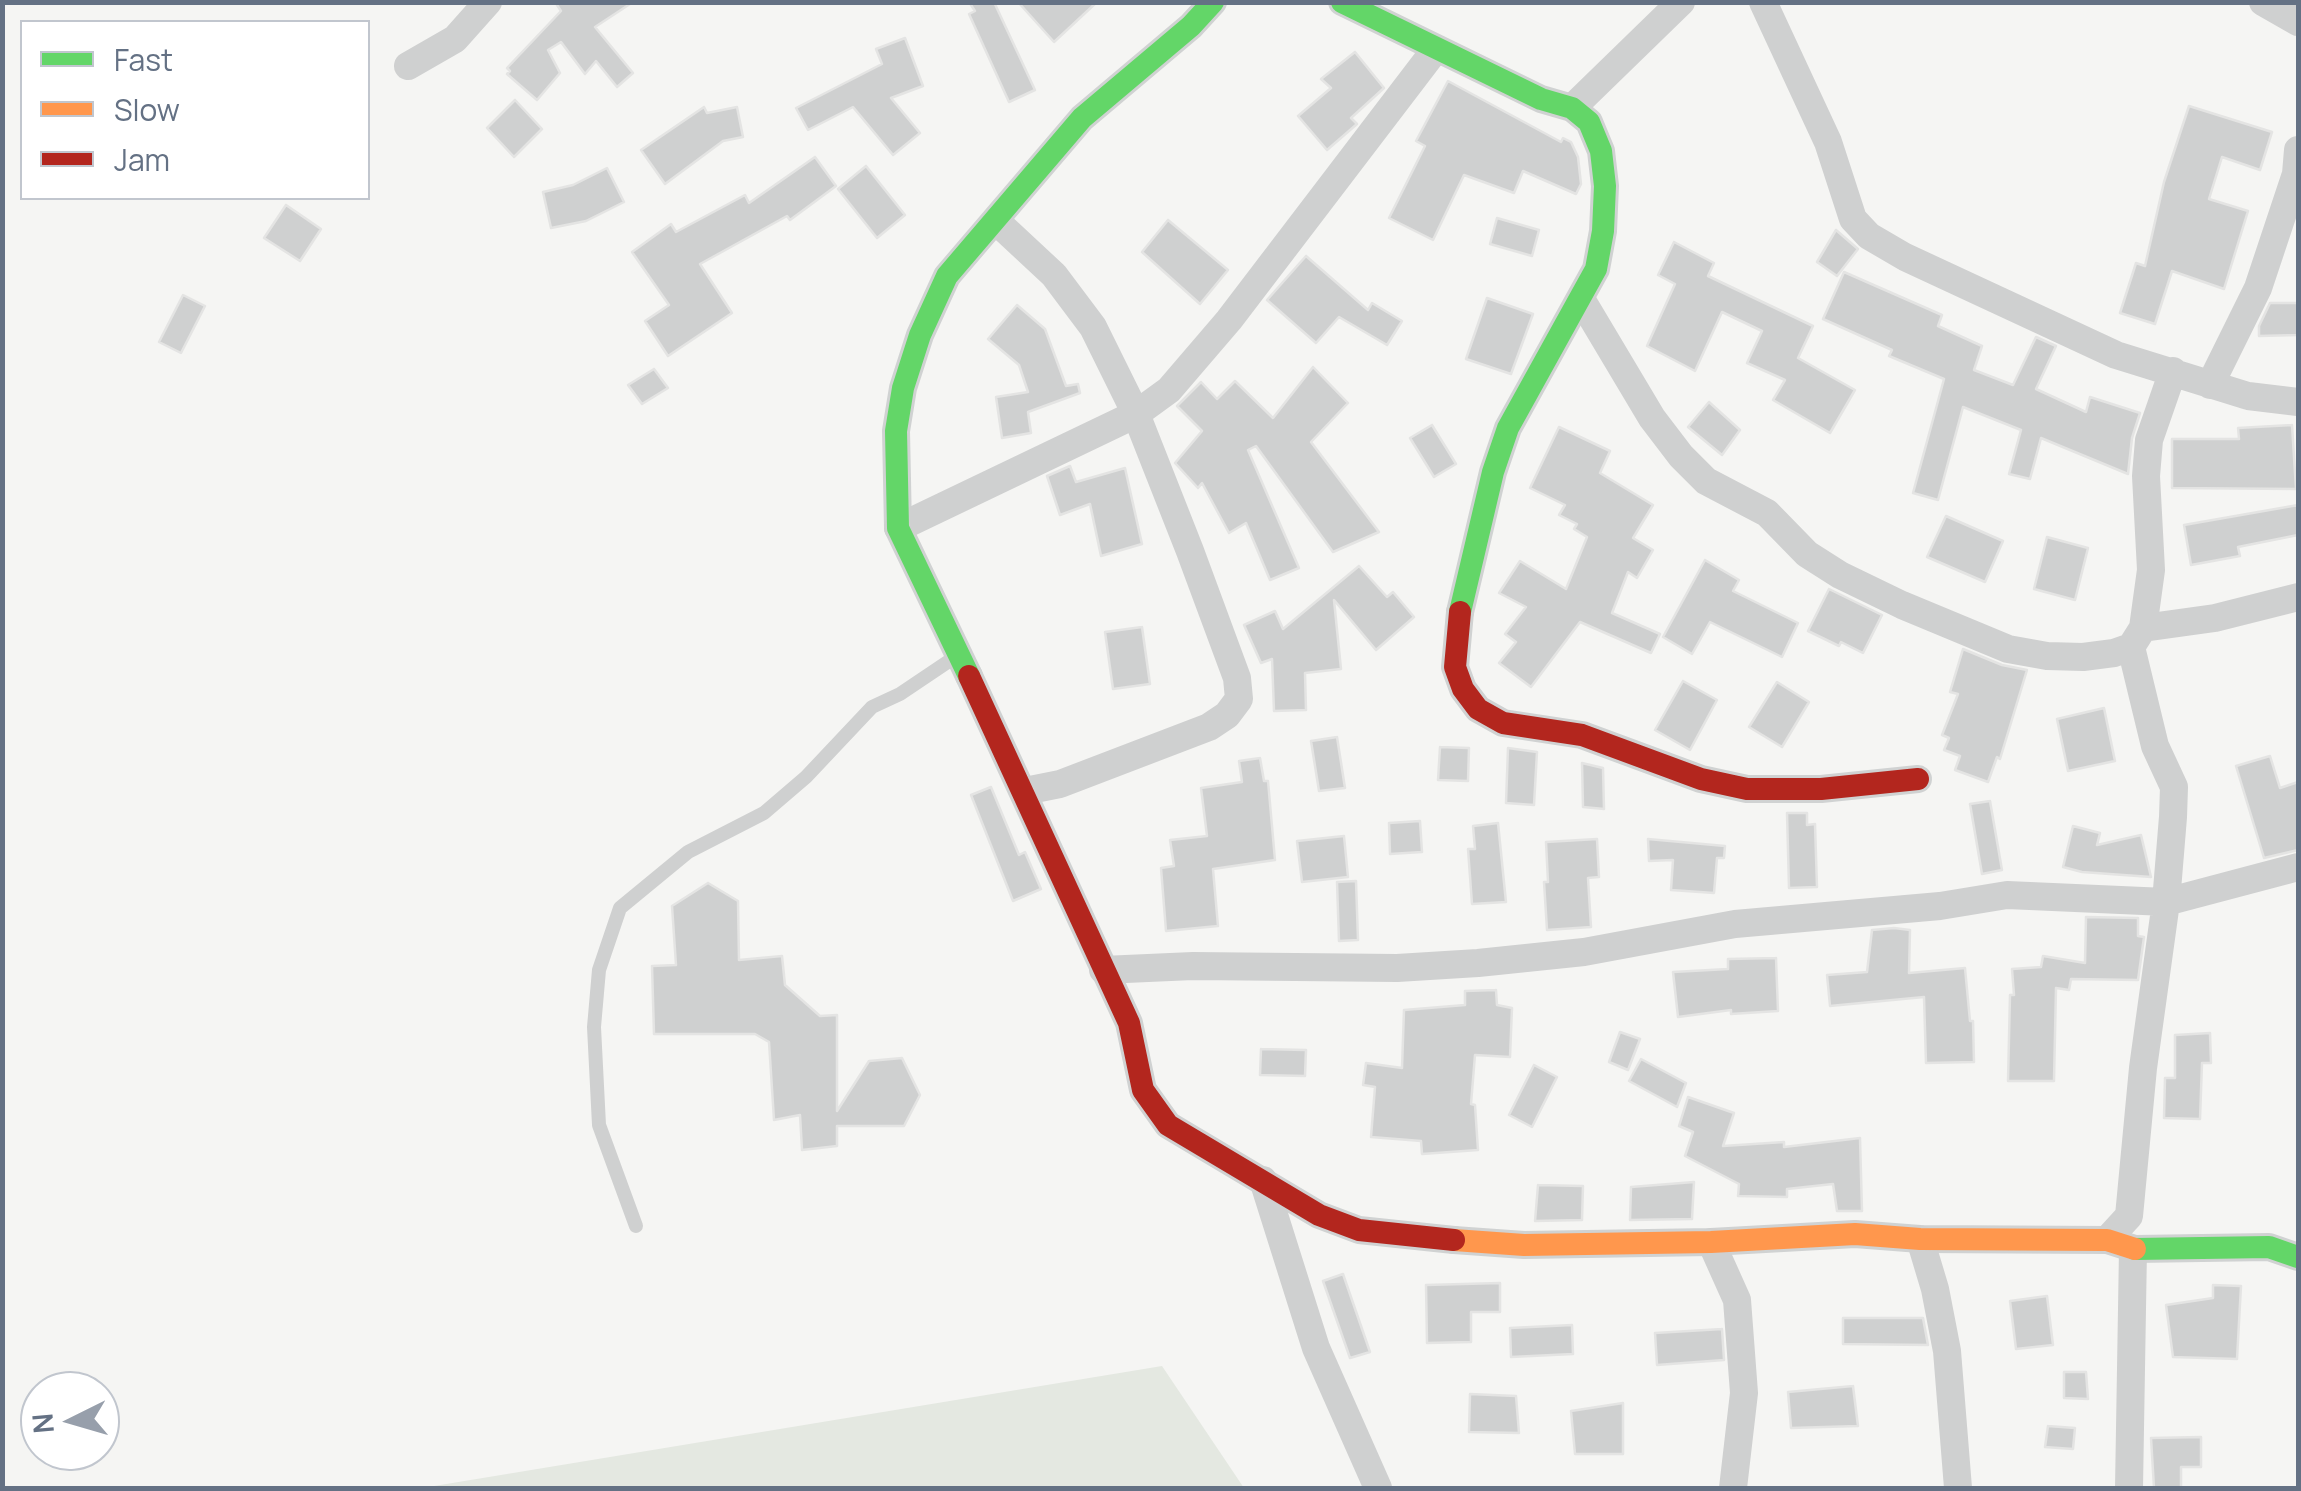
<!DOCTYPE html>
<html>
<head>
<meta charset="utf-8">
<style>
  body { margin:0 }
  #map { position:relative; width:2301px; height:1491px; overflow:hidden; background:#f5f5f3; font-family:Manrope,sans-serif }
  canvas { display:block }
  .frame { position:absolute; inset:0; border:5px solid #647184; pointer-events:none }
  .legend { position:absolute; left:20px; top:20px; width:350px; height:180px; box-sizing:border-box; background:#fff; border:2px solid #c1c6ce; margin:0; padding:12px 18px; list-style:none; font-size:30px; color:#647184 }
  .legend li { display:flex; align-items:center; gap:20px; height:50px }
  .legend b { width:50px; border:2px solid #c1c6ce }
  .north { position:absolute; left:20px; top:1371px; width:100px; height:100px; box-sizing:border-box; background:#fff; border:2px solid #c1c6ce; border-radius:50%; rotate:265deg; font-size:28px; font-weight:700; line-height:40px; text-align:center; color:#647184 }
  .north::after { content:''; display:block; margin:auto; width:35px; height:45px; background:#979fab; clip-path:polygon(50% 0,100% 100%,50% 72%,0 100%) }
</style>
</head>
<body>
<div id="map">
<canvas width="2301" height="1491"></canvas>
<div class="frame"></div>
<ul class="legend">
<li><b style="height:12px;background:#63d668"></b>Fast</li>
<li><b style="height:12px;background:#ff974d"></b>Slow</li>
<li><b style="height:12px;background:#b3261e"></b>Jam</li>
</ul>
<div class="north">N</div>
</div>
<script>
const context = document.querySelector('canvas').getContext('2d');
context.lineJoin = 'round';
function fill(path, color) {
  context.fillStyle = color;
  context.fill(path, 'evenodd');
}
function shape(rows) {
  const path = new Path2D();
  for (const r of rows) {
    path.moveTo(r[0], r[1]);
    for (let i = 2; i < r.length; i += 2) path.lineTo(r[i], r[i + 1]);
  }
  return path;
}
function strokePath(path, color, width, dash) {
  context.strokeStyle = color;
  context.lineWidth = width;
  context.lineCap = dash ? 'butt' : 'round';
  context.setLineDash(dash || []);
  context.stroke(path);
}
fill(shape([
  [1162,1366,1244,1488,422,1488]
]), '#e4e8e1');
const building = shape([
  [555,2,633,2,595,27,633,73,617,87,596,61,585,74,561,42,548,50,560,73,537,100,507,74,510,71,507,68,561,11,555,2],
  [969,2,994,2,1035,90,1009,102,969,14,975,11,969,2],
  [1018,2,1097,2,1054,42,1018,2],
  [905,38,923,86,891,98,920,133,893,155,853,107,808,130,796,108,882,64,876,49,905,38],
  [1355,52,1384,88,1351,118,1357,124,1327,150,1298,116,1331,88,1321,79,1355,52],
  [1448,81,1561,142,1563,138,1571,142,1578,157,1581,184,1576,194,1523,171,1514,193,1464,175,1433,240,1389,218,1425,146,1416,141,1448,81],
  [515,100,542,129,514,157,487,128,515,100],
  [2189,106,2272,132,2260,170,2222,157,2209,199,2248,211,2224,289,2172,271,2155,324,2120,313,2136,263,2145,266,2164,182,2189,106],
  [704,107,707,113,737,107,743,137,723,141,665,184,641,150,704,107],
  [815,157,836,186,790,220,787,216,700,264,732,313,668,356,645,321,669,305,632,252,671,224,676,232,745,195,749,203,815,157],
  [866,166,905,215,877,238,838,189,866,166],
  [607,168,624,202,586,221,551,228,543,192,573,185,607,168],
  [286,205,321,229,300,261,264,238,286,205],
  [1497,218,1539,230,1532,256,1490,244,1497,218],
  [1168,220,1228,270,1200,304,1142,252,1168,220],
  [1836,230,1858,249,1837,276,1817,262,1836,230],
  [1674,242,1714,263,1708,276,1813,326,1798,358,1855,390,1830,433,1773,400,1785,380,1747,363,1762,331,1722,312,1695,371,1647,346,1675,284,1658,275,1674,242],
  [1306,256,1368,310,1372,303,1402,321,1387,345,1339,317,1316,343,1267,300,1306,256],
  [1844,272,1942,315,1938,326,1982,346,1974,370,2013,385,2036,337,2056,346,2036,389,2086,412,2090,397,2140,413,2132,438,2128,474,2041,438,2030,479,2009,474,2021,430,1963,407,1938,500,1913,493,1944,379,1889,356,1892,350,1823,319,1844,272],
  [183,295,205,306,181,353,159,342,183,295],
  [1487,298,1533,314,1511,374,1466,359,1487,298],
  [2270,303,2298,303,2298,335,2259,336,2259,326,2270,303],
  [1017,305,1045,329,1066,386,1078,384,1080,393,1028,412,1031,433,1002,438,996,397,1028,392,1019,365,988,339,1017,305],
  [1313,367,1348,403,1311,442,1379,532,1333,552,1256,446,1248,450,1299,568,1270,580,1246,523,1229,533,1202,483,1198,488,1175,463,1202,431,1177,406,1201,382,1217,399,1235,381,1273,418,1313,367],
  [654,369,668,388,642,404,628,385,654,369],
  [1709,402,1740,430,1722,455,1688,427,1709,402],
  [1432,425,1456,464,1434,477,1410,438,1432,425],
  [2292,425,2296,489,2172,488,2172,439,2239,439,2238,428,2292,425],
  [1559,427,1610,451,1600,473,1653,505,1633,538,1653,550,1637,578,1628,572,1612,613,1660,634,1651,653,1580,622,1531,687,1499,663,1516,642,1505,634,1526,607,1499,593,1520,561,1566,589,1587,537,1574,529,1577,524,1559,515,1565,505,1530,488,1559,427],
  [1070,466,1076,482,1125,468,1142,544,1101,556,1090,504,1060,515,1047,476,1070,466],
  [2298,505,2298,535,2238,547,2240,556,2191,565,2184,525,2298,505],
  [1946,516,2003,541,1985,582,1927,557,1946,516],
  [2047,537,2088,548,2075,600,2034,589,2047,537],
  [1705,560,1739,580,1733,591,1798,623,1782,657,1710,622,1692,654,1663,637,1705,560],
  [1359,566,1387,597,1393,592,1414,617,1376,650,1334,600,1341,669,1305,673,1306,710,1274,711,1272,659,1261,663,1244,625,1275,611,1283,629,1359,566],
  [1829,589,1882,615,1863,653,1841,642,1839,646,1808,631,1829,589],
  [1142,627,1150,684,1113,689,1105,632,1142,627],
  [1963,649,2002,665,2027,670,2000,759,1997,757,1988,782,1955,770,1960,756,1944,750,1949,738,1942,735,1958,694,1950,692,1963,649],
  [1683,681,1717,700,1690,750,1655,730,1683,681],
  [1777,682,1809,702,1782,747,1749,727,1777,682],
  [2104,708,2115,761,2068,771,2057,719,2104,708],
  [1337,737,1345,788,1319,791,1311,741,1337,737],
  [1440,747,1469,748,1468,781,1438,780,1440,747],
  [1508,748,1537,752,1534,805,1506,803,1508,748],
  [2270,756,2280,788,2298,782,2298,850,2264,858,2236,766,2270,756],
  [1260,758,1264,781,1268,781,1275,860,1213,869,1218,926,1166,931,1161,868,1174,866,1170,840,1207,836,1201,788,1242,782,1239,761,1260,758],
  [1582,763,1603,768,1604,809,1583,807,1582,763],
  [991,787,1019,855,1025,852,1041,889,1013,901,971,795,991,787],
  [1990,801,2002,870,1982,874,1970,804,1990,801],
  [1787,813,1807,813,1807,825,1815,824,1817,887,1789,888,1787,813],
  [1420,821,1422,852,1390,854,1389,823,1420,821],
  [1498,823,1506,902,1472,904,1468,849,1475,849,1473,826,1498,823],
  [2073,826,2100,833,2097,845,2141,835,2151,877,2082,872,2063,867,2073,826],
  [1344,836,1348,877,1302,882,1297,841,1344,836],
  [1597,839,1599,877,1588,878,1591,927,1547,930,1544,882,1548,882,1546,842,1597,839],
  [1648,839,1725,846,1724,858,1717,858,1714,893,1671,890,1673,860,1649,861,1648,839],
  [1356,881,1358,940,1339,941,1337,882,1356,881],
  [708,883,738,901,739,960,782,956,785,985,820,1016,837,1015,837,1111,869,1061,902,1058,920,1095,904,1126,837,1126,837,1146,802,1150,800,1115,774,1120,769,1042,755,1034,654,1034,652,966,676,965,672,906,708,883],
  [2086,917,2138,918,2138,936,2144,937,2138,980,2071,979,2069,990,2056,988,2054,1081,2008,1081,2010,995,2014,995,2012,969,2041,967,2043,956,2085,963,2086,917],
  [1894,928,1910,930,1909,973,1965,968,1970,1021,1973,1021,1974,1062,1926,1063,1924,997,1830,1006,1827,975,1867,972,1872,930,1894,928],
  [1776,958,1778,1011,1731,1014,1731,1010,1678,1017,1673,972,1728,969,1728,959,1776,958],
  [1496,990,1497,1005,1512,1008,1510,1057,1475,1055,1471,1104,1475,1105,1478,1150,1422,1154,1421,1141,1371,1137,1375,1087,1363,1085,1366,1063,1402,1068,1404,1010,1465,1005,1465,991,1496,990],
  [1620,1032,1640,1039,1628,1070,1609,1062,1620,1032],
  [2210,1033,2211,1063,2202,1063,2200,1119,2164,1118,2165,1078,2175,1078,2175,1035,2210,1033],
  [1261,1049,1306,1050,1305,1076,1260,1075,1261,1049],
  [1641,1059,1686,1083,1677,1107,1629,1081,1641,1059],
  [1534,1065,1557,1077,1532,1127,1509,1115,1534,1065],
  [1688,1097,1734,1113,1723,1146,1784,1142,1784,1147,1860,1138,1862,1211,1837,1211,1833,1184,1787,1189,1787,1197,1738,1196,1739,1184,1685,1156,1693,1132,1679,1126,1688,1097],
  [1694,1182,1692,1219,1630,1220,1631,1187,1694,1182],
  [1538,1185,1583,1186,1582,1220,1535,1221,1538,1185],
  [1343,1274,1370,1352,1350,1358,1323,1281,1343,1274],
  [1500,1283,1500,1312,1471,1312,1471,1342,1427,1343,1426,1285,1500,1283],
  [2213,1285,2241,1286,2237,1359,2173,1357,2166,1305,2213,1298,2213,1285],
  [2047,1296,2053,1345,2016,1349,2010,1301,2047,1296],
  [1843,1318,1923,1318,1928,1345,1843,1344,1843,1318],
  [1572,1325,1573,1354,1511,1357,1510,1328,1572,1325],
  [1722,1329,1724,1360,1657,1365,1655,1333,1722,1329],
  [2064,1372,2086,1372,2088,1399,2064,1398,2064,1372],
  [1853,1386,1858,1426,1791,1428,1788,1392,1853,1386],
  [1470,1394,1516,1396,1519,1433,1469,1432,1470,1394],
  [1623,1403,1623,1454,1575,1454,1571,1411,1623,1403],
  [2048,1426,2075,1428,2073,1449,2045,1447,2048,1426],
  [2201,1437,2201,1467,2181,1467,2181,1488,2154,1488,2151,1438,2201,1437]
]);
fill(building, '#cfd0d0');
strokePath(building, '#e4e4e3', 2.5);
const fast = shape([
  [1342,2,1541,99,1572,108,1589,122,1601,151,1605,186,1603,231,1596,269,1508,428,1493,472,1460,612],
  [969,676,898,528,896,431,903,388,920,335,947,276,1082,118,1191,26,1213,2],
  [2135,1249,2269,1247,2298,1257]
]);
const slow = shape([
  [1454,1240,1524,1245,1711,1242,1855,1234,1920,1239,2107,1240,2135,1249]
]);
const jam = shape([
  [1460,612,1455,667,1463,689,1478,709,1503,723,1582,735,1701,779,1747,789,1821,789,1918,779],
  [969,676,1129,1023,1143,1090,1168,1125,1319,1215,1359,1230,1454,1240]
]);
strokePath(fast, '#d0d2d2', 28);
strokePath(slow, '#d0d2d2', 28);
strokePath(jam, '#d0d2d2', 28);
strokePath(shape([
  [636,1226,599,1125,594,1027,599,970,620,908,688,852,764,813,806,777,872,707,900,694,958,655]
]), '#cfd0d0', 14);
strokePath(shape([
  [1763,2,1828,142,1853,219,1869,236,1905,257,2116,355,2248,396,2298,402],
  [2263,2,2298,22],
  [408,66,455,39,488,2],
  [1572,108,1681,2],
  [996,221,1054,275,1093,327,1136,414,1190,551,1237,678,1239,699,1227,715,1209,727,1060,784,1025,791],
  [1581,299,1652,418,1681,456,1706,481,1767,513,1807,554,1840,575,1902,605,2008,649,2047,656,2083,657,2114,653,2131,647,2143,628,2215,618,2298,597],
  [2210,385,2258,288,2296,174,2298,150],
  [898,528,1136,414,1169,390,1229,320,1435,50],
  [2143,628,2151,570,2146,476,2149,440,2173,371],
  [1103,970,1193,966,1397,968,1478,963,1584,952,1735,924,1940,906,2007,895,2166,902,2298,867],
  [1263,1180,1316,1348,1378,1488],
  [1920,1239,1935,1289,1947,1351,1958,1488],
  [2107,1240,2129,1216,2143,1068,2166,902,2173,817,2174,787,2155,746,2131,647],
  [1711,1242,1737,1300,1744,1393,1733,1488],
  [2129,1488,2133,1249]
]), '#cfd0d0', 28);
strokePath(fast, '#63d668', 22);
strokePath(slow, '#ff974d', 22);
strokePath(jam, '#b3261e', 22);
</script>
</body>
</html>
